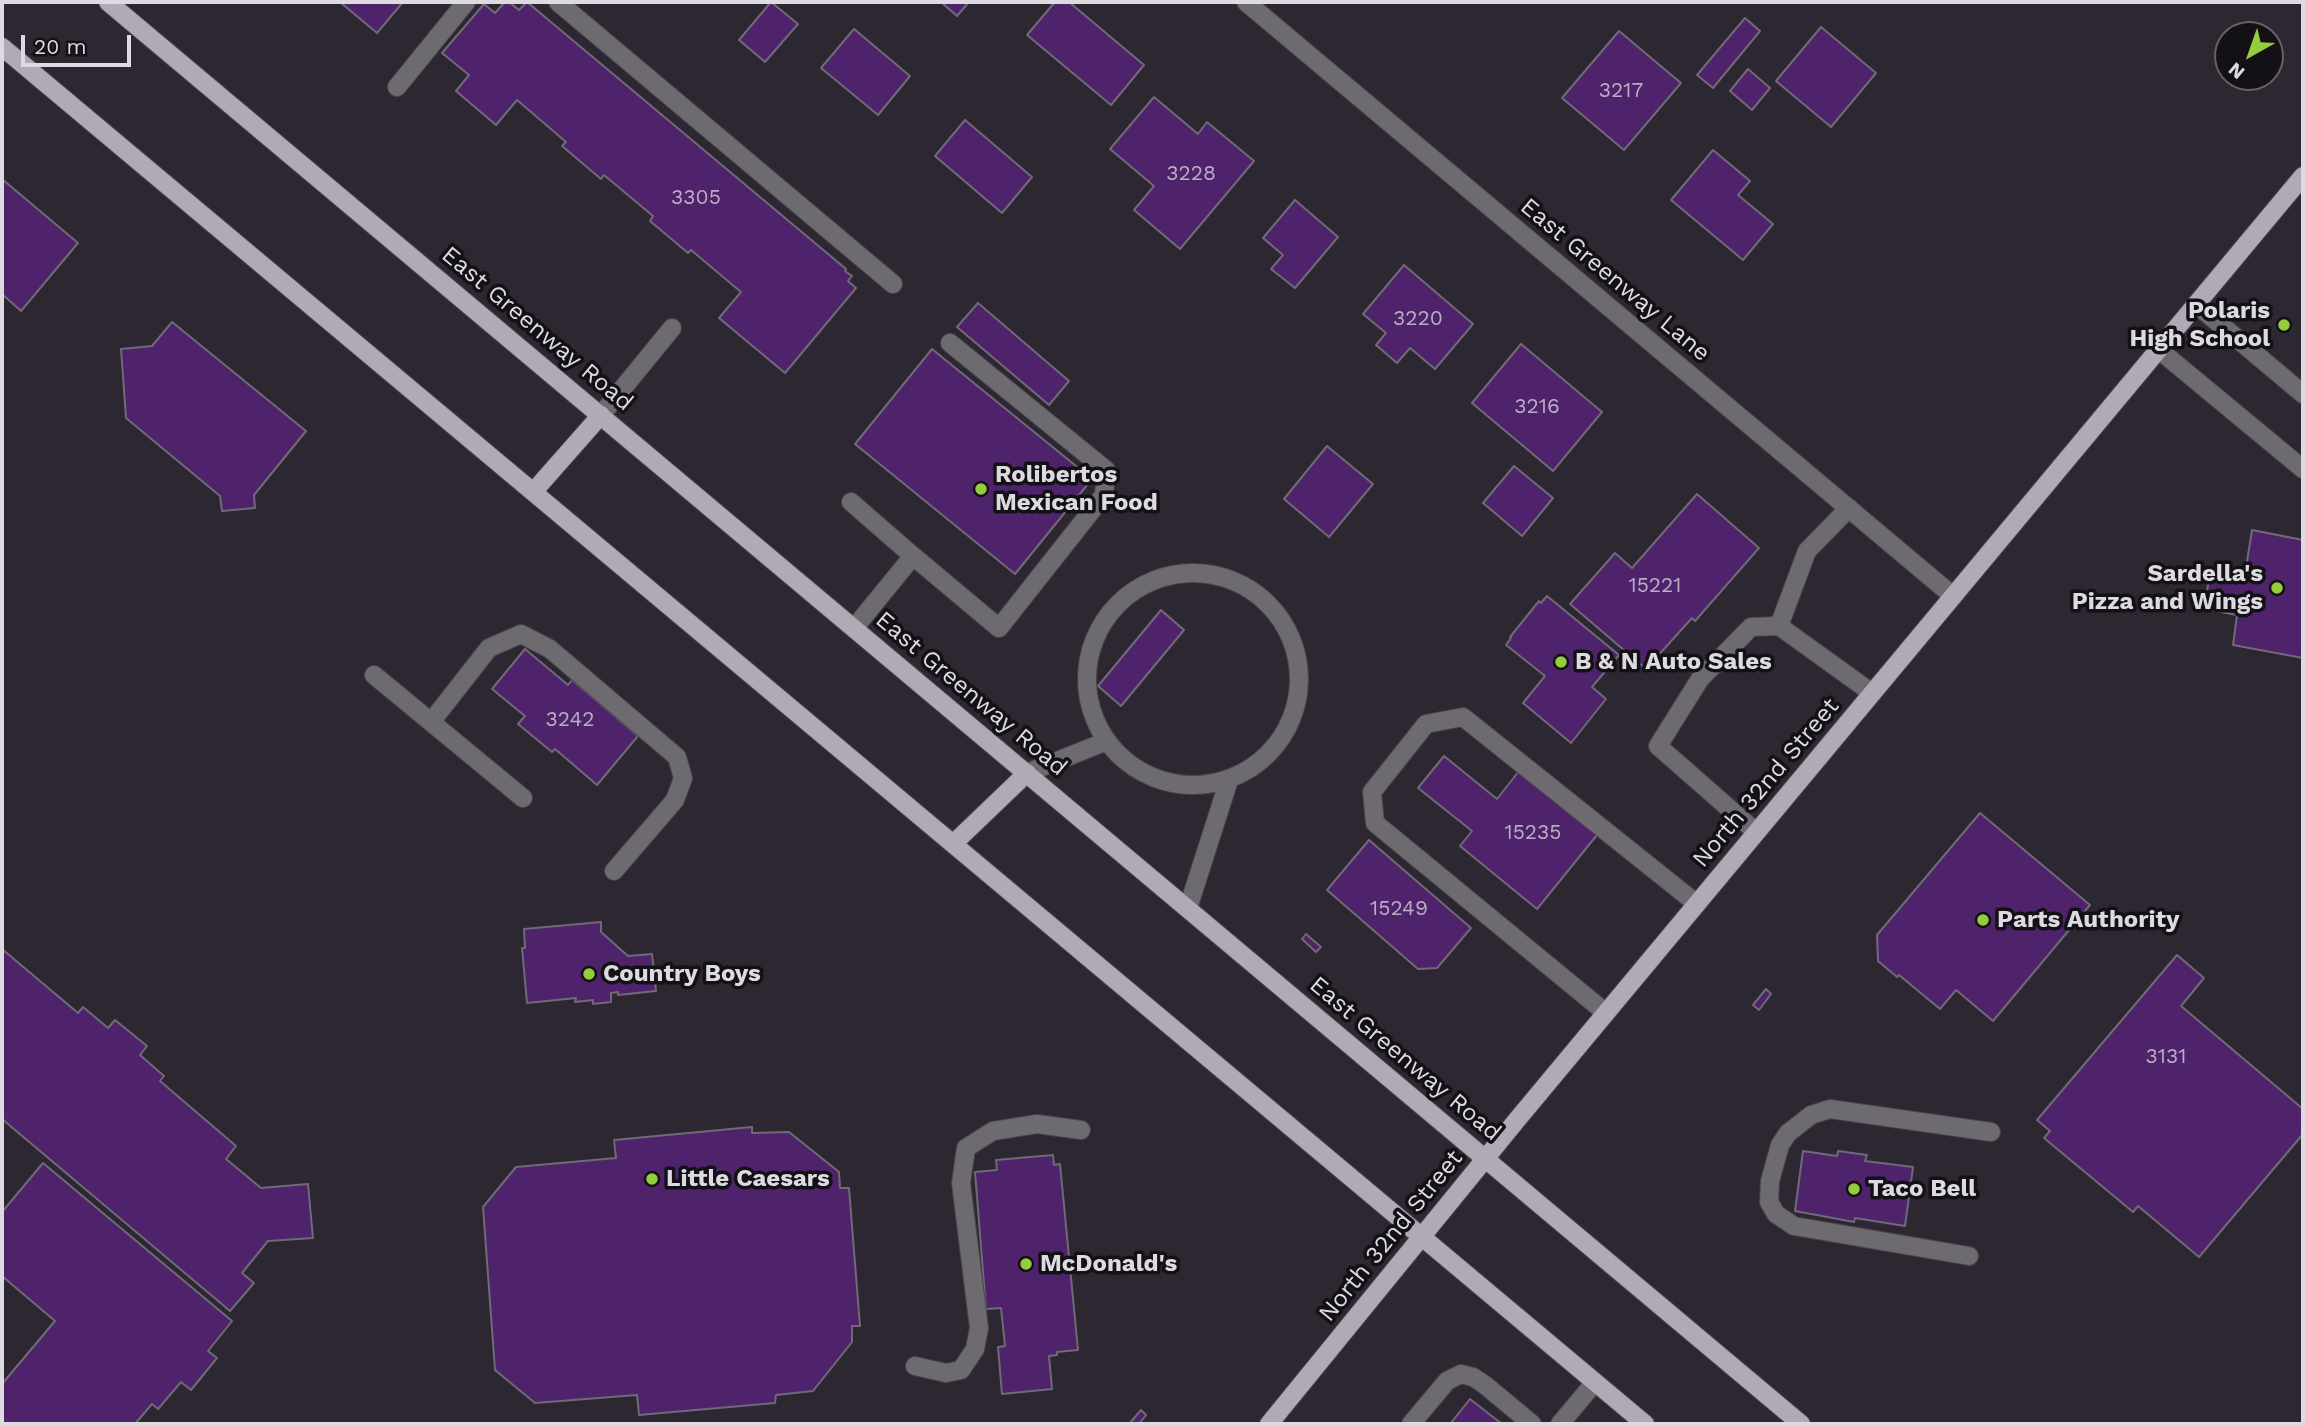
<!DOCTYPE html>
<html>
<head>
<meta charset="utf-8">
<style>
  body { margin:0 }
  #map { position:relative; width:2305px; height:1426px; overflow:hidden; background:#2d2732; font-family:"Work Sans",sans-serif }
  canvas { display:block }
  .frame { position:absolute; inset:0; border:4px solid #dedae2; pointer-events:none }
  .north { position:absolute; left:2214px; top:21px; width:70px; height:70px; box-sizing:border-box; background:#141116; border:2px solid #656168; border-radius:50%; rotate:220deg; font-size:19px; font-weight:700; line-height:28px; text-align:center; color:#dedae2 }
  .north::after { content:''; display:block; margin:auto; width:24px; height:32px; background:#94cc3c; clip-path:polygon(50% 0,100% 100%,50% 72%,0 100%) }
  .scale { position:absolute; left:21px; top:35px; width:110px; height:32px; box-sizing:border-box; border:4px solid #dedae2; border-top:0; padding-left:9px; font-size:21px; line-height:24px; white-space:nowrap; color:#dedae2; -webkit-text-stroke:5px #141116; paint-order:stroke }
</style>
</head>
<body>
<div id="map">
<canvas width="2305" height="1426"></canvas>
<div class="frame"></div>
<div class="north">N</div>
<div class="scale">20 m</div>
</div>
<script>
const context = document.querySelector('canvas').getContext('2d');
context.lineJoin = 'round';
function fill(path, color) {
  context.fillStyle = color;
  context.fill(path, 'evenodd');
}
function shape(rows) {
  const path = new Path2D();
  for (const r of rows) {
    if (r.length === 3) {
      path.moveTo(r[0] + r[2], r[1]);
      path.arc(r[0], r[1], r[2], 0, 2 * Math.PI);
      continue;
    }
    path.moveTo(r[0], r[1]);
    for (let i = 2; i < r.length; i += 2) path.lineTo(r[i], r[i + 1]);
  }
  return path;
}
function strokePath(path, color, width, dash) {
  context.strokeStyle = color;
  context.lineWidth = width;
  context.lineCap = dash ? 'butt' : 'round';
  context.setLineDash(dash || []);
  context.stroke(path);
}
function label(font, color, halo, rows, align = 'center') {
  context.font = font + ' "Work Sans",sans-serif';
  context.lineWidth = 7;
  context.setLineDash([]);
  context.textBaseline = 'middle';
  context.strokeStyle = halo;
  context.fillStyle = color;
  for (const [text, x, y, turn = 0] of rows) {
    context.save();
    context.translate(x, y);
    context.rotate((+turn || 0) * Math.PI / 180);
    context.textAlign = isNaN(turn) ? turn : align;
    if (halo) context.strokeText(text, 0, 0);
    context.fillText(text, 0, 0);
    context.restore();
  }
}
const building = shape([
  [340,2,403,2,377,33,340,2],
  [505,2,509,2,519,10,527,2,846,269,845,271,852,276,848,281,856,288,785,373,719,318,741,292,691,250,688,253,650,221,653,216,604,175,601,179,562,146,566,142,517,100,496,125,456,91,469,75,442,53,484,4,495,13,505,2],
  [771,2,798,24,765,62,739,40,771,2],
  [941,2,969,2,957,16,941,2],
  [1055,2,1069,2,1144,65,1111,105,1027,35,1055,2],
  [1745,18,1760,31,1713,88,1697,75,1745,18],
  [1821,27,1876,73,1831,127,1776,81,1821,27],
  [854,29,910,76,878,115,821,68,854,29],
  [1619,31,1681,83,1624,150,1562,98,1619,31],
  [1748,69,1770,88,1752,110,1730,91,1748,69],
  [1154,97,1198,134,1207,122,1254,161,1180,249,1134,210,1154,186,1110,149,1154,97],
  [965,120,1032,177,1002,213,935,156,965,120],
  [1713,150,1750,181,1738,195,1773,224,1743,260,1671,200,1713,150],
  [2,179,78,243,21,311,2,294,2,179],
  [1295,200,1338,237,1295,288,1271,269,1283,255,1263,238,1295,200],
  [1404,265,1473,324,1435,369,1410,348,1397,363,1376,345,1386,333,1363,314,1404,265],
  [978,303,1069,381,1049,405,957,327,978,303],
  [172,322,306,431,254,495,255,508,222,511,220,496,126,418,121,349,152,346,172,322],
  [1521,344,1602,412,1553,471,1472,403,1521,344],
  [932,349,1092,479,1015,574,855,444,932,349],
  [1327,446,1373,484,1329,537,1284,499,1327,446],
  [1514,466,1553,498,1522,536,1483,503,1514,466],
  [1697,494,1759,548,1695,621,1692,618,1646,669,1570,604,1615,553,1632,568,1697,494],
  [2252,530,2303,540,2303,658,2233,645,2237,615,2204,609,2211,568,2245,574,2252,530],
  [1547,596,1619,655,1592,687,1606,699,1571,743,1523,703,1545,676,1506,645,1511,638,1510,637,1539,601,1541,603,1547,596],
  [1161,610,1184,630,1121,706,1098,686,1161,610],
  [525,649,568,685,572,680,638,736,597,785,555,749,552,752,518,724,525,716,492,689,525,649],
  [1444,756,1497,799,1519,771,1597,835,1537,909,1460,846,1472,831,1418,788,1444,756],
  [1980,813,2090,905,1993,1021,1956,990,1940,1009,1899,975,1897,977,1878,961,1877,935,1980,813],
  [1369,840,1471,928,1437,968,1418,969,1327,890,1369,840],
  [601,922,601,932,628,956,652,954,656,991,618,995,618,992,611,993,611,1002,593,1004,593,1000,575,1002,576,998,527,1003,522,948,525,948,524,929,601,922],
  [1306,934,1321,947,1316,952,1302,939,1306,934],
  [2,949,78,1013,83,1007,108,1028,115,1020,147,1046,140,1055,164,1076,160,1081,236,1146,226,1159,261,1188,308,1184,313,1238,268,1241,242,1273,254,1283,230,1311,2,1119,2,949],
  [2177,955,2204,978,2181,1006,2303,1109,2303,1134,2199,1257,2138,1206,2133,1212,2044,1138,2050,1131,2037,1120,2177,955],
  [1766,989,1771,994,1759,1010,1753,1005,1766,989],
  [752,1127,752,1133,789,1132,839,1172,840,1188,849,1188,860,1326,852,1326,852,1342,813,1391,776,1395,775,1403,639,1415,637,1395,535,1403,495,1370,483,1207,516,1167,616,1158,614,1140,752,1127],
  [1803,1151,1837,1156,1838,1151,1867,1155,1865,1161,1913,1167,1905,1226,1855,1218,1854,1222,1795,1211,1803,1151],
  [1053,1155,1054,1165,1060,1164,1078,1350,1057,1352,1057,1355,1049,1356,1052,1389,1002,1394,998,1347,1005,1346,1001,1308,986,1309,975,1172,997,1170,996,1160,1053,1155],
  [43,1163,232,1321,208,1351,217,1358,191,1390,181,1382,158,1409,152,1404,135,1424,2,1424,2,1384,55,1321,2,1276,2,1212,43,1163],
  [1470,1399,1502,1424,1450,1424,1470,1399],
  [1141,1410,1146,1415,1139,1424,1129,1424,1141,1410]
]);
fill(building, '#4e236c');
strokePath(building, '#706a77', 2);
const minor = shape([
  [558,2,893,284],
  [1246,2,1953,596],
  [397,87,466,2],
  [2196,304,2303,394],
  [2158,349,2303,469],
  [601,415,672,328],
  [851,502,913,556,855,627],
  [913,556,999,628,1104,495,1106,470,950,343],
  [1193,679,106],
  [1779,626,1807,551,1849,508],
  [374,675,523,798],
  [431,722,489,648,521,634,550,649,677,757,683,778,675,800,614,871],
  [1027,773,1107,741],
  [1756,832,1658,746,1700,679,1751,627,1779,626,1872,693],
  [1188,908,1229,780],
  [1606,1013,1375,823,1372,792,1426,724,1463,717,1697,904],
  [1969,1256,1794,1226,1776,1214,1769,1202,1770,1181,1780,1145,1788,1133,1811,1115,1830,1109,1991,1132],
  [915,1366,946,1373,961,1370,975,1349,979,1328,961,1183,966,1148,993,1131,1037,1124,1081,1130],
  [1411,1424,1447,1381,1461,1374,1473,1377,1485,1385,1532,1424],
  [1560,1424,1595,1382]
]);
const major = shape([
  [108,2,1801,1424],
  [2,47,1645,1424],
  [534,491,601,415],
  [954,843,1027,773],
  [1269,1424,1516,1121,2303,176]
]);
strokePath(minor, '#49444e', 20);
strokePath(major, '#49444e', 20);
strokePath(minor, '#6d6a70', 18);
strokePath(major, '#b0a9b6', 18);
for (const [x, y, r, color] of [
  [2284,325,7,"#94cc3c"],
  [981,489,7,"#94cc3c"],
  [2277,588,7,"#94cc3c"],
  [1561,662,7,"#94cc3c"],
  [1983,920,7,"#94cc3c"],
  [589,974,7,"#94cc3c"],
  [652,1179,7,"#94cc3c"],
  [1854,1189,7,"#94cc3c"],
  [1026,1264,7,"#94cc3c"]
]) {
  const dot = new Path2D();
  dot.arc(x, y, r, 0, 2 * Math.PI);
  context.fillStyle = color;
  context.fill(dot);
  strokePath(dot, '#141116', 2.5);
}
label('21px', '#baacc4', null, [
  ["3217",1621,91],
  ["3228",1191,174],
  ["3305",696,198],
  ["3220",1418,319],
  ["3216",1537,407],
  ["15221",1655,586],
  ["3242",570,720],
  ["15235",1533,833],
  ["15249",1399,909],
  ["3131",2166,1057]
]);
label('24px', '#dedae2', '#141116', [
  ["East Greenway Lane",1615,280,40],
  ["East Greenway Road",537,329,40],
  ["East Greenway Road",971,694,40],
  ["North 32nd Street",1766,783,-50],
  ["East Greenway Road",1405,1059,40],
  ["North 32nd Street",1391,1236,-51]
]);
label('bold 24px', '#dedae2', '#141116', [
  ["Polaris",2270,311,"right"],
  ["High School",2270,339,"right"],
  ["Rolibertos",995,475],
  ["Mexican Food",995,503],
  ["Sardella's",2263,574,"right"],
  ["Pizza and Wings",2263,602,"right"],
  ["B & N Auto Sales",1575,662],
  ["Parts Authority",1997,920],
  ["Country Boys",603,974],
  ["Little Caesars",666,1179],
  ["Taco Bell",1868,1189],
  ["McDonald's",1040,1264]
], 'left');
</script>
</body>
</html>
